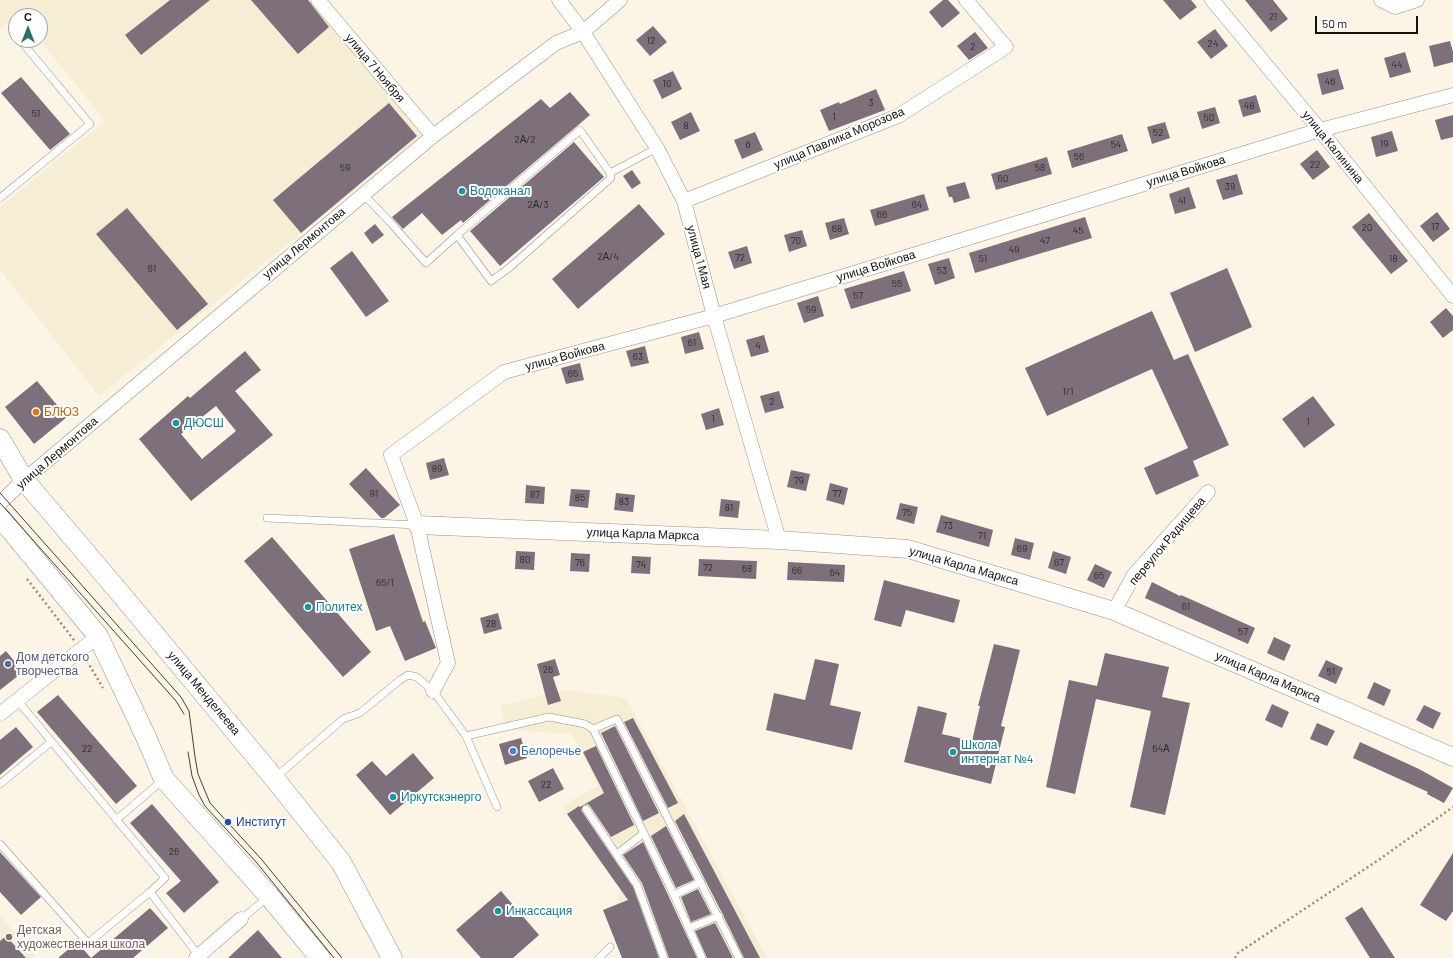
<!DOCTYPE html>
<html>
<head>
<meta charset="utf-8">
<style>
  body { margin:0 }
  #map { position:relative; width:1453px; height:958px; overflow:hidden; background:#fcf5e5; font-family:Barlow,sans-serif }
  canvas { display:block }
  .north { position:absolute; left:8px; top:8px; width:40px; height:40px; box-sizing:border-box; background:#fff; border:1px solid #a1a09e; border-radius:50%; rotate:0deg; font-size:11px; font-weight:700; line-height:16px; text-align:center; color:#14120d }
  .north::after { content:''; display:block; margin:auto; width:14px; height:18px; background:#2c7165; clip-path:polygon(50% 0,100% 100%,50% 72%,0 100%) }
  .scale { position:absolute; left:1315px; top:16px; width:103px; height:18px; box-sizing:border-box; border:2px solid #14120d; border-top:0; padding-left:5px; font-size:12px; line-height:14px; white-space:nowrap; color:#14120d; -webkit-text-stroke:3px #fff; paint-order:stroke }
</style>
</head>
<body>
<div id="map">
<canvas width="1453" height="958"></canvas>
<div class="north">С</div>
<div class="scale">50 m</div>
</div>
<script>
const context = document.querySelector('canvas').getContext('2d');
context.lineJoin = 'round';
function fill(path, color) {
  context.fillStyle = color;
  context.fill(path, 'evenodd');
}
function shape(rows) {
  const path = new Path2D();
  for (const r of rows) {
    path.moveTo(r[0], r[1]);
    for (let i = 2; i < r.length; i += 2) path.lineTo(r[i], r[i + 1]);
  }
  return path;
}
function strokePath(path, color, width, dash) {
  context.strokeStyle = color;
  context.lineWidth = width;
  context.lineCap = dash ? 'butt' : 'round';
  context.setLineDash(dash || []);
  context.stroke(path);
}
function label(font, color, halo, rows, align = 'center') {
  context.font = font + ' Barlow,sans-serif';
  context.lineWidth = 4;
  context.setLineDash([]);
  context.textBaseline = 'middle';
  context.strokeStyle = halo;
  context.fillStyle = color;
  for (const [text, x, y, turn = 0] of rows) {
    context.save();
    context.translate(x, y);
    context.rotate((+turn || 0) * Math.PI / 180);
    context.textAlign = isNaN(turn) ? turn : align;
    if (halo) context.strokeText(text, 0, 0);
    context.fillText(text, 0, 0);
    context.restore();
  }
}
fill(shape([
  [0,0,311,0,424,134,99,396,0,270,0,207,105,121,40,40,40,16,20,16,18,14,0,30],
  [565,690,626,698,767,958,638,958,617,905,620,889,562,806,598,786,572,734,507,730,500,706],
  [0,915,37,958,0,958]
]), '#f6edd5');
fill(shape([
  [170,0,210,0,141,55,125,35],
  [251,0,308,0,329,27,298,54],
  [943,0,948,0,960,13,942,28,929,12],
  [1163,0,1191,0,1197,7,1180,20],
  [1245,0,1273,0,1288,19,1271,32],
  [653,26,667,42,650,56,636,40],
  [1215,29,1228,46,1211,59,1197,42],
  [975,32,988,48,969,60,957,46],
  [1450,41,1453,52,1453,62,1434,67,1429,46],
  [1405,52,1411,72,1390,78,1384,58],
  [1338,69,1344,89,1322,95,1317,74],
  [673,71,682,89,662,99,653,80],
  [21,77,70,134,50,150,1,93],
  [876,89,885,110,829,131,820,110,839,102,840,104],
  [570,92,590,115,463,223,461,220,442,235,422,213,403,229,392,217,541,99,550,108],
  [1256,95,1261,112,1243,117,1238,100],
  [389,103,417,136,301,233,273,200],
  [1215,107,1220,123,1202,129,1197,112],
  [691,112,700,131,680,140,671,122],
  [1453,115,1453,137,1441,140,1435,120],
  [1165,122,1170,138,1152,144,1147,127],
  [1392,131,1398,151,1376,157,1371,137],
  [755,132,763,150,742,159,734,140],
  [1122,134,1128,151,1072,168,1067,151],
  [574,142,604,177,500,266,470,231],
  [1317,150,1330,167,1313,180,1300,164],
  [1047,157,1052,174,996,190,991,174],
  [632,170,641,183,632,189,623,176],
  [1237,174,1243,194,1223,200,1216,180],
  [965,182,970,198,954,203,952,197,949,197,946,187],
  [1189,187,1196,208,1175,214,1169,194],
  [924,194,929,210,875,226,870,210],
  [639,204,665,234,578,309,552,279],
  [127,208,208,304,177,330,96,234],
  [1437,212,1450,229,1433,242,1420,226],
  [1369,213,1408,261,1391,274,1352,227],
  [1085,217,1092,238,975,273,969,253],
  [844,218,849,234,830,240,825,223],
  [375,224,384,235,372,244,364,233],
  [802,230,807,246,789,252,784,235],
  [747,246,752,263,734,269,728,252],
  [352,251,389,301,366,317,330,268],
  [949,258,955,278,935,285,928,264],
  [1227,268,1252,327,1195,352,1170,293],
  [904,271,911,291,851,309,844,289],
  [818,296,824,316,804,323,797,303],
  [1446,308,1453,316,1453,330,1443,338,1430,322],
  [1152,311,1174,360,1188,354,1229,445,1193,461,1199,476,1156,495,1144,468,1188,448,1152,369,1047,416,1025,368],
  [699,332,704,349,685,354,681,337],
  [764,335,769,352,751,357,746,340],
  [645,346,649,363,631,367,626,351],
  [245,351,261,370,235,391,273,435,191,501,139,439,188,396,190,398],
  [216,406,236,431,202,459,181,434],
  [580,363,584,380,566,384,561,368],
  [37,381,67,417,34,444,5,407],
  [779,391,784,408,765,413,760,396],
  [1313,396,1335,425,1304,448,1282,419],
  [719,408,724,425,706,430,701,414],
  [444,458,449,475,430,480,426,463],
  [366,468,400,505,384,518,381,518,349,484],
  [791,470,810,474,806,491,787,487],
  [830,483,848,488,844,505,826,500],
  [526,485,545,487,544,504,525,503],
  [571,489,590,490,588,508,569,506],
  [616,493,635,495,633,512,614,510],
  [721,499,740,501,738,518,719,516],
  [900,503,918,507,914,524,896,519],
  [941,515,993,530,989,547,936,532],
  [394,534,423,622,425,621,436,648,405,661,390,626,376,631,349,549],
  [272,537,371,652,343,677,244,561],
  [1015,538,1034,543,1030,560,1011,555],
  [516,551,535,552,534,570,515,569],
  [1053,551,1071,557,1066,574,1048,568],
  [571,553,590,554,589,572,570,571],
  [632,556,651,557,650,574,631,573],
  [699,559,757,561,756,579,698,576],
  [788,562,845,565,844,582,787,580],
  [1095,564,1112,572,1104,588,1087,580],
  [884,580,960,600,954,623,906,610,901,627,874,620],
  [1152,582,1180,596,1181,595,1255,628,1248,644,1145,598],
  [498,613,502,629,484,634,480,618],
  [1274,637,1291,645,1284,661,1267,653],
  [994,644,1020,650,1001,726,1005,727,991,784,904,762,918,706,947,713,942,734,972,741,980,706,978,706],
  [6,651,23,672,0,690,0,656],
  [1105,653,1169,667,1162,697,1190,703,1165,815,1130,807,1151,711,1096,699,1075,794,1046,787,1069,680,1097,686],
  [555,659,560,675,553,677,561,701,548,705,537,664],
  [815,659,839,664,830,705,861,712,852,750,766,730,774,693,805,700],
  [1326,660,1343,668,1336,684,1318,676],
  [1374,682,1391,690,1384,706,1367,698],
  [58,695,137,786,116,804,37,712],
  [1272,704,1289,712,1282,728,1265,720],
  [1424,705,1441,713,1433,729,1416,720],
  [633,718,678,803,668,808,624,722],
  [1317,723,1335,731,1327,746,1310,739],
  [615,726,659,813,643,821,601,733],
  [16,727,33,747,0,775,0,740],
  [521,738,527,758,505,765,499,744],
  [1360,742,1419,769,1453,788,1444,803,1427,794,1428,792,1353,758],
  [596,746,634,825,611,837,590,806,588,804,584,805,581,810,633,887,659,958,622,958,603,910,628,900,567,814,579,806,580,807,604,793,583,752],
  [413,753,434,778,390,815,356,775,372,761,386,776],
  [553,768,564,789,539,802,528,781],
  [152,804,219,882,184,913,166,893,181,881,130,823],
  [684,814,760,958,744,958,724,917,723,914,721,911,675,821],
  [666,826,694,880,676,888,651,836],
  [643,842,669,897,697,958,669,958,642,883,623,855],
  [0,852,41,897,21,915,0,892],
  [1453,853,1453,911,1446,921,1420,905],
  [698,889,711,914,691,922,681,897],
  [501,891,539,935,513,958,481,958,456,930],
  [1362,907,1395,958,1370,958,1345,918],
  [150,908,168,928,133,958,91,958],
  [715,923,733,958,707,958,695,931],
  [258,930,282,958,228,958],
  [6,936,26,958,0,958,0,941],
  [77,942,91,958,58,958]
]), '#7e707a');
const service = shape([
  [610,173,657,148],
  [363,194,390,222,426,263,457,235,580,130,610,173,611,178,509,268,491,281,457,235],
  [0,198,90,124,20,40],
  [267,518,417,525],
  [17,700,165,878,150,892,199,956],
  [593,729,617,719,739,958],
  [466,736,497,807],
  [276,777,343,719,360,713,400,680,408,675,417,677,433,691,466,736,549,717,585,724,593,729,674,895,702,958],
  [0,784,51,742],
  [586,809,637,885,664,958],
  [116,820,163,780],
  [0,844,88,943,150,892],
  [617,854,644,833],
  [674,895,701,882],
  [240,920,268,897],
  [689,928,719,916],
  [599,958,610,947]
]);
const minor = shape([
  [318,0,433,136],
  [559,0,583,32,657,148,684,201,714,316,779,540],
  [1212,0,1320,130,1453,296],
  [1381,0,1395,7,1417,0],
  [684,201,898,116,1006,47,966,0],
  [0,503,24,480,433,136,556,43,583,32,620,0],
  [1114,611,1134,575,1208,492],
  [433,691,448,663,417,525,391,455,504,372,714,316,1320,130,1453,95],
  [0,714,98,636],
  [196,958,241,919]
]);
const tertiary = shape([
  [417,525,779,540,908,549,1114,611,1453,757]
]);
const secondary = shape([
  [0,439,24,480,120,593,274,778,341,862,392,958],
  [0,517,98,636,146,737,164,779,269,896,320,958]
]);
strokePath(service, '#989283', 8);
strokePath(minor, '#989283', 15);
strokePath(tertiary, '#989283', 19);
strokePath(secondary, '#989283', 21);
strokePath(shape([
  [27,579,74,640],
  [87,661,103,688],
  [1235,958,1238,953,1380,859,1453,807]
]), '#928d82', 2.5, [2, 3]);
strokePath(service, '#fff', 7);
strokePath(minor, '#fff', 14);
strokePath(tertiary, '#fff', 18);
strokePath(secondary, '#fff', 20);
strokePath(shape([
  [0,493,181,697,189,711,195,757,198,774,210,803,262,860,342,958],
  [0,503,176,701,184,714],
  [188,752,192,776,199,795,205,806,257,863,334,958]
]), '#434039', 1);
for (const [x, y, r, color] of [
  [462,191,4,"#0f9aa8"],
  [36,412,4,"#e8710a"],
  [176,423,4,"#0f9aa8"],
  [308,607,4,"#0f9aa8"],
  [8,664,4,"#5c6f8a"],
  [513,751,4,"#3f7fe0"],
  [953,752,4,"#0f9aa8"],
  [393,797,4,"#0f9aa8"],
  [228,822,4,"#1a4fb4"],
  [498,911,4,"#0f9aa8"],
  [9,937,4,"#8d6e63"]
]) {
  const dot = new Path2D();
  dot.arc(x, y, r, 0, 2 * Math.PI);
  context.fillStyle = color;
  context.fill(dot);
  strokePath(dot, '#fff', 1.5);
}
label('10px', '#2e2a28', null, [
  ["21",1273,17],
  ["12",651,41],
  ["24",1213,44],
  ["2",973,47],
  ["44",1397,65],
  ["46",1330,82],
  ["10",667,84],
  ["3",871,103],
  ["48",1249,106],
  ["51",36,114],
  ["1",834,117],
  ["50",1209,118],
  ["8",686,126],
  ["52",1158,133],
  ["2А/2",525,140],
  ["19",1384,144],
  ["6",748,145],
  ["54",1116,145],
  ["56",1079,157],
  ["22",1315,165],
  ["59",345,168],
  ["58",1040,168],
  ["60",1003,179],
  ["39",1230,187],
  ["41",1182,201],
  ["2А/3",538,205],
  ["64",917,205],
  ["66",882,215],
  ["17",1435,227],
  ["20",1367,228],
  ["68",837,229],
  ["45",1078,231],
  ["70",796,241],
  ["47",1045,241],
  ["49",1014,250],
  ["2А/4",608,257],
  ["72",740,258],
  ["51",983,259],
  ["18",1393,259],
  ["61",152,269],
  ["53",942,271],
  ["55",897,284],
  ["57",858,296],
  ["59",811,310],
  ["61",692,343],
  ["4",758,346],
  ["63",638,357],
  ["65",573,374],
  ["1/1",1068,392],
  ["2",772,402],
  ["1",713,419],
  ["1",1308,422],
  ["89",437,469],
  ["79",799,481],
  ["91",374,494],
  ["77",837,494],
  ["87",535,495],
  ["85",580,498],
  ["83",624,502],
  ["81",729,508],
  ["75",907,513],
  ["73",948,526],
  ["71",982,536],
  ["69",1022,549],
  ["80",525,560],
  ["76",580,563],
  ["67",1059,563],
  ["74",641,565],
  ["72",708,568],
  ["68",747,569],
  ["66",797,571],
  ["64",835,573],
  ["65",1099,576],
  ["65/1",385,583],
  ["61",1186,607],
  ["28",491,624],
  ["57",1243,632],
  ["26",548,670],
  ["51",1331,672],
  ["22",87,749],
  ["64А",1161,749],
  ["22",546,785],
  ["26",174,852]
]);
label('12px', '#14120d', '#fff', [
  ["улица 7 Ноября",375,68,50],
  ["улица Павлика Морозова",839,138,-23],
  ["улица Калинина",1333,147,51],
  ["улица Войкова",1186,171,-17],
  ["улица Лермонтова",304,243,-40],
  ["улица 1 Мая",699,257,75],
  ["улица Войкова",876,266,-17],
  ["улица Войкова",565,356,-15],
  ["улица Лермонтова",57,453,-41],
  ["улица Карла Маркса",643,534,2],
  ["переулок Радищева",1167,541,-50],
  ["улица Карла Маркса",964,566,16],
  ["улица Карла Маркса",1268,677,23],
  ["улица Менделеева",204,693,50]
]);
label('12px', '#0d838f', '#fff', [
  ["Водоканал",470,191],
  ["ДЮСШ",184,423],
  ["Политех",316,607],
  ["Школа",961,745],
  ["интернат №4",961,759],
  ["Иркутскэнерго",401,797],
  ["Инкассация",506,911]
], 'left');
label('12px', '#c56008', '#fff', [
  ["БЛЮЗ",44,412]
], 'left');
label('12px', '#4e5e75', '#fff', [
  ["Дом детского",16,657],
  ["творчества",16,671]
], 'left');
label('12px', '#366cbe', '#fff', [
  ["Белоречье",521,751]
], 'left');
label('12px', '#164399', '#fff', [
  ["Институт",236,822]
], 'left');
label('12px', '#785e54', '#fff', [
  ["Детская",17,930],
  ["художественная школа",17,944]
], 'left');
</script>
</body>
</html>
